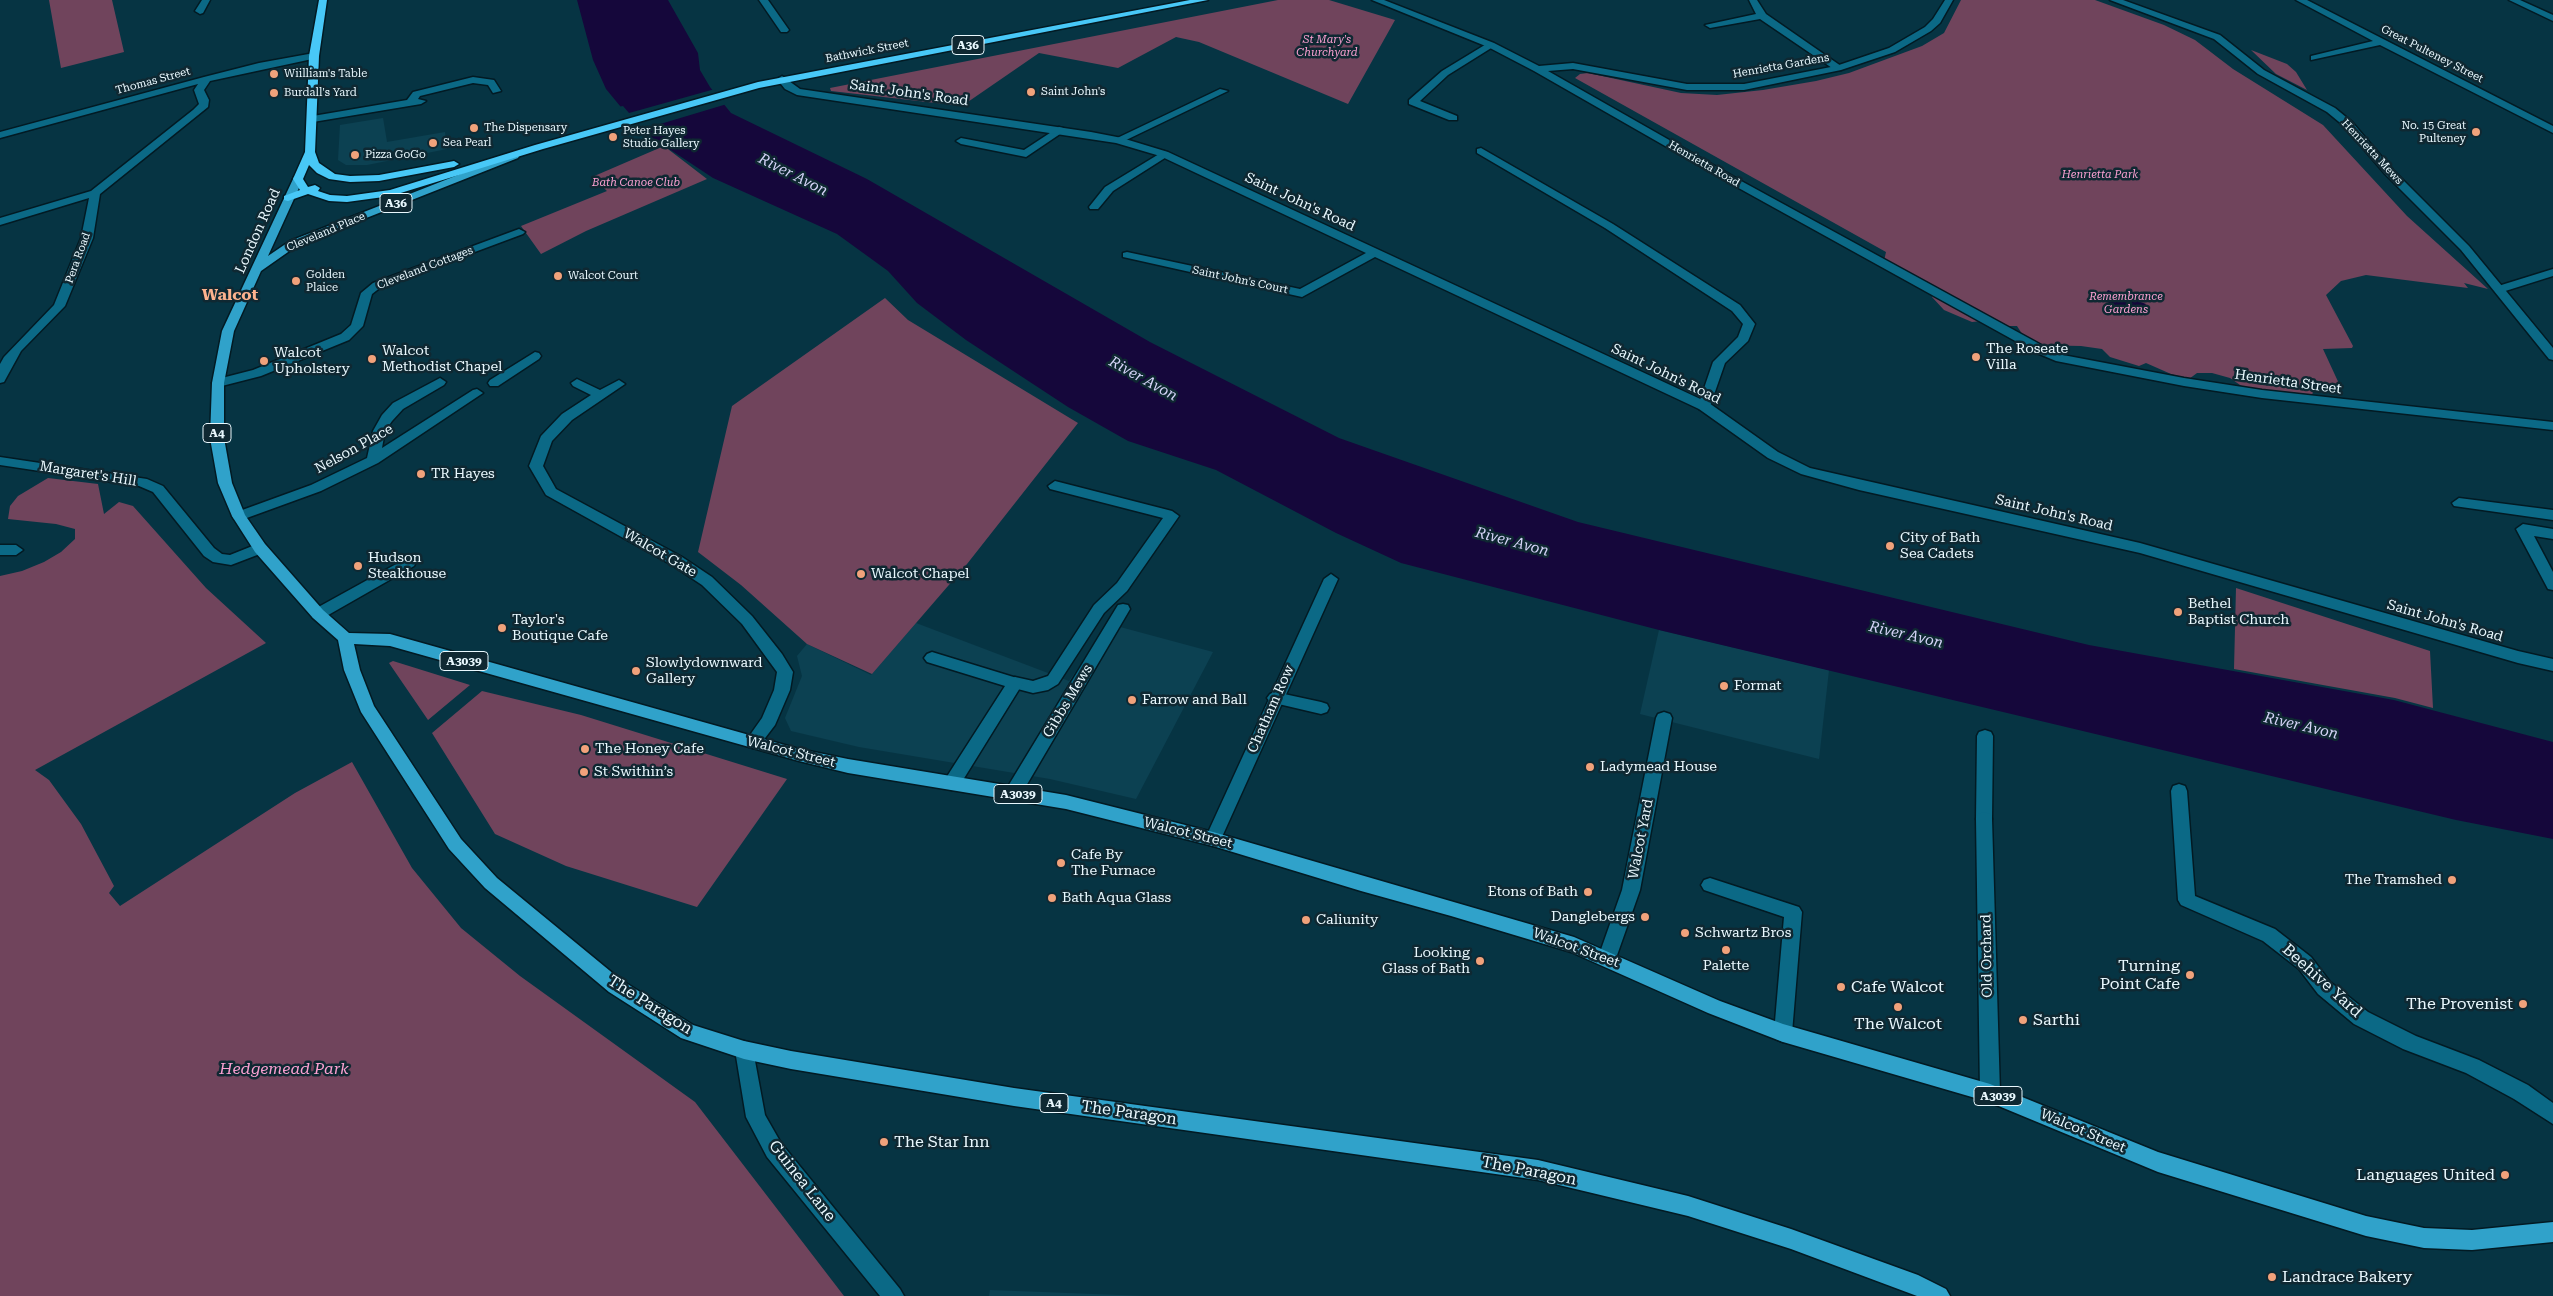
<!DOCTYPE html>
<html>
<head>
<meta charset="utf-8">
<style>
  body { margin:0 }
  canvas { display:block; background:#063443 }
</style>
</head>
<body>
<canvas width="2553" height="1296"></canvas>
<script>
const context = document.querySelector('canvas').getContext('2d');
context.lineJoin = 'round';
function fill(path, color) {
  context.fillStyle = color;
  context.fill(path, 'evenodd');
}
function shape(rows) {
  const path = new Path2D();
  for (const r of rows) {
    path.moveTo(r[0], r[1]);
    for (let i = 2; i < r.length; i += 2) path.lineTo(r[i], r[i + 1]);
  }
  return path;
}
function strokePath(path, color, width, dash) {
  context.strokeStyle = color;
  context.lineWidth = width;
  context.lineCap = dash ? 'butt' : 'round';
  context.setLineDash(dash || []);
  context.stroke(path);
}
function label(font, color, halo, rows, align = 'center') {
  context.font = font + ' "Roboto Serif",serif';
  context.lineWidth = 5;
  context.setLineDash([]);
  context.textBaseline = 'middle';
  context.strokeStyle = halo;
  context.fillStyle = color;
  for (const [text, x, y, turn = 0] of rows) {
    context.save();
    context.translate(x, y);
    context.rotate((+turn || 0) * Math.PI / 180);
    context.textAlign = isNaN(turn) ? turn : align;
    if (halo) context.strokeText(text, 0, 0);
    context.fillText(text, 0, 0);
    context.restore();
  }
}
fill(shape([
  [383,118,387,142,445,132,447,149,367,165,346,165,338,160,340,125],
  [916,623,1069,681,1109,624,1213,652,1136,799,1050,779,859,747,791,731,785,718,802,676,797,656,807,644,871,675],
  [1659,630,1829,670,1819,759,1640,714],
  [990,1290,1145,1296,989,1296]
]), '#0c4152');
fill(shape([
  [49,0,112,0,124,52,61,68],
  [1278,0,1329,0,1395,20,1348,104,1199,42,1176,37,1118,68,1039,53,962,106,831,91,830,88],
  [1961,0,2095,0,2164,25,2195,40,2233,69,2323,125,2407,216,2488,289,2464,283,2468,288,2366,275,2341,281,2326,295,2353,346,2352,348,2323,349,2341,388,2312,386,2314,390,2311,397,2243,387,2230,378,2212,373,2197,373,2189,379,2171,374,2146,363,2139,366,2110,357,2102,349,2081,346,2033,345,2026,340,2017,326,2005,326,1991,320,1972,322,1944,310,1932,297,1931,286,1884,261,1886,252,1575,78,1580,74,1588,73,1681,93,1717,95,1763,90,1816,81,1849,73,1922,46,1944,33],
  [2251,50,2287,64,2296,72,2307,90,2276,74],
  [664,146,707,179,586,231,541,254,521,226,607,191,592,177],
  [885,298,908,320,1078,423,967,564,872,674,807,644,741,585,698,552,732,406],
  [48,478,98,484,104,514,119,502,133,506,206,588,266,643,35,770,49,780,81,824,114,886,109,893,120,906,295,793,352,762,412,868,461,928,520,976,695,1102,844,1296,0,1296,0,576,22,571,44,562,61,552,75,539,75,529,56,524,8,519,10,506,18,496],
  [2236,588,2430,651,2433,708,2395,698,2234,669],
  [393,661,470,685,428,720,389,663],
  [482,691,581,715,787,779,697,907,566,866,495,834,432,733]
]), '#70445c');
fill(shape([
  [577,0,668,0,698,53,700,70,710,87,731,113,867,179,1150,342,1339,438,1578,522,2089,645,2394,700,2553,742,2553,839,2456,820,1659,630,1401,563,1336,533,1216,470,1128,441,1068,407,966,340,917,303,888,271,837,234,713,178,639,129,606,89,593,60],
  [2108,290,2146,304,2140,314,2101,300]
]), '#15073b');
fill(shape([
  [715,89,727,104,637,131,618,107,623,106,629,113]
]), '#063443');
const lane = shape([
  [1749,0,1757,0,1766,14,1841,66,1841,70,1835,70,1760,19,1710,28,1705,25,1756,14,1749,0],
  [1488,43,1496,45,1448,75,1420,101,1457,116,1457,120,1449,120,1409,104,1409,100,1442,71,1488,43],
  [473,77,494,80,501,91,493,93,488,85,473,83,420,96,418,99,426,101,421,104,313,122,308,119,313,116,407,100,413,92,473,77],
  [1220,89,1228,91,1122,142,1113,140,1220,89],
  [1059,127,1063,128,1063,132,1026,157,961,144,956,141,961,138,1024,150,1059,127],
  [1481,148,1613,224,1740,305,1755,324,1748,341,1725,363,1709,409,1699,409,1698,406,1713,362,1738,337,1743,324,1732,311,1605,228,1477,153,1477,149,1481,148],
  [1164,151,1169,154,1168,156,1113,191,1098,209,1090,209,1089,207,1105,187,1164,151],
  [2553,269,2553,276,2499,293,2493,289,2495,287,2553,269],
  [535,352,539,353,541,356,539,359,498,386,490,386,488,383,490,380,535,352],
  [440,378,446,382,444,385,403,409,392,421,385,431,382,448,473,390,477,389,483,393,378,463,321,491,244,519,234,519,232,516,234,513,311,485,367,458,373,431,382,415,393,403,440,378],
  [1055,481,1172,511,1179,516,1127,591,1104,613,1058,684,1048,690,1033,693,1010,687,1007,683,1010,679,1015,677,1033,681,1048,676,1094,605,1117,583,1163,518,1050,489,1048,486,1055,481],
  [2459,498,2553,510,2553,520,2454,506,2452,503,2459,498],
  [0,545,16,545,23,550,16,555,0,555,0,545],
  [409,557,414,558,416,562,414,566,323,618,313,618,311,614,313,610,409,557],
  [1275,692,1321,702,1327,704,1329,708,1327,712,1321,714,1270,702,1267,698,1270,694,1275,692],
  [1664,712,1670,714,1672,718,1640,890,1616,958,1613,964,1607,966,1601,964,1598,958,1622,890,1656,718,1658,714,1664,712],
  [1985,730,1991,732,1993,736,1992,819,1990,824,1984,826,1978,824,1976,819,1977,736,1979,732,1985,730],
  [2179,784,2185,786,2187,791,2195,896,2275,929,2311,957,2330,982,2368,1012,2416,1036,2479,1060,2528,1085,2553,1103,2553,1124,2514,1099,2466,1073,2403,1049,2354,1024,2318,994,2299,969,2263,941,2181,905,2178,900,2171,791,2173,786,2179,784]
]);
const street = shape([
  [202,0,210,0,203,13,200,14,195,11,202,0],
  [759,0,768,0,789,30,787,32,781,32,759,0],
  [1372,0,1384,0,1494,43,1539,66,1573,63,1687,84,1744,84,1836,66,1889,48,1925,27,1933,19,1945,0,1953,0,1940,23,1931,31,1895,52,1841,70,1744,90,1687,90,1573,69,1548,71,1743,182,2045,347,2063,355,2184,378,2262,390,2553,422,2553,430,2262,398,2184,386,2056,361,2037,353,1735,186,1534,71,1488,47,1372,0],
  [2110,0,2123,0,2220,35,2264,70,2335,108,2352,122,2393,170,2469,246,2553,348,2553,360,2549,359,2461,250,2385,174,2344,126,2327,112,2258,74,2214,39,2110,0],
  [2296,0,2307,0,2553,126,2553,133,2380,45,2311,60,2311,56,2373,41,2296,0],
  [2509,0,2520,0,2553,15,2553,21,2509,0],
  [314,53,317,54,317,58,210,81,204,90,209,100,208,107,100,194,93,238,65,306,21,351,4,382,0,383,0,364,4,357,54,305,81,238,89,198,0,225,0,218,91,191,193,110,199,104,194,90,198,84,0,138,0,132,204,77,259,63,314,53],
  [782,76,800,89,1091,132,1122,138,1168,152,1709,403,1778,452,1810,468,2140,543,2518,651,2553,659,2553,671,2518,663,2140,553,1859,490,1801,474,1768,458,1699,409,1375,257,1302,297,1123,257,1123,253,1127,252,1300,289,1366,253,1160,156,1116,143,797,95,785,89,777,79,782,76],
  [519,229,525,232,523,234,381,287,372,294,363,326,349,340,261,376,218,387,212,383,214,380,253,370,341,334,351,325,361,293,373,283,519,229],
  [577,379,600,390,619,380,625,384,572,420,552,441,543,466,556,489,682,557,712,577,752,616,782,654,793,672,790,690,775,725,759,746,753,748,747,746,745,742,762,718,774,690,777,672,742,624,702,585,672,565,546,495,529,466,541,436,562,414,591,395,573,386,571,383,577,379],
  [0,457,147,479,163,486,214,548,222,554,230,555,260,543,267,548,265,552,231,565,213,562,204,556,153,492,139,486,0,465,0,457],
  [2523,524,2553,529,2553,539,2534,536,2553,572,2553,590,2548,589,2516,529,2523,524],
  [1331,574,1338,579,1221,839,1219,844,1213,846,1207,844,1205,839,1324,579,1331,574],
  [1123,604,1128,605,1130,609,1019,798,1013,800,1007,798,1005,793,1007,788,1118,605,1123,604],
  [932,652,1020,679,1023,683,958,788,952,790,946,788,944,783,946,778,1005,686,927,662,924,658,927,654,932,652],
  [1984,812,1990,814,1992,819,2000,1093,1997,1100,1990,1102,1983,1100,1980,1093,1976,819,1978,814,1984,812],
  [1710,878,1799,907,1802,912,1792,1033,1790,1039,1783,1042,1776,1039,1774,1033,1784,917,1704,890,1701,885,1704,880,1710,878],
  [744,1041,751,1044,753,1050,765,1115,781,1143,900,1289,904,1296,880,1296,767,1157,746,1117,735,1050,737,1044,744,1041]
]);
const primary = shape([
  [514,153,519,156,518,158,298,245,261,271,234,331,224,383,224,438,232,483,245,515,265,544,323,610,349,633,390,634,799,749,848,759,1066,795,1213,832,1574,937,1720,1001,1783,1024,1990,1084,2158,1152,2366,1216,2424,1228,2472,1230,2553,1222,2553,1242,2472,1250,2424,1248,2366,1236,2158,1172,1989,1102,1783,1042,1708,1013,1571,952,1451,916,1361,891,1213,846,1066,809,848,773,799,761,390,646,354,644,360,670,374,706,461,839,497,878,621,980,693,1025,744,1041,791,1051,1014,1088,1538,1160,1688,1196,1791,1229,1918,1275,1946,1289,1950,1296,1917,1296,1791,1249,1688,1216,1538,1180,1014,1106,791,1069,744,1059,681,1038,609,992,485,888,449,849,361,712,344,670,338,640,313,618,255,552,232,516,218,483,210,438,212,383,222,331,294,177,298,176,303,179,268,256,290,241,514,153]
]);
const highway = shape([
  [319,0,327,0,319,56,315,152,319,163,335,174,350,176,379,175,454,161,459,164,454,167,379,181,350,182,329,179,317,173,309,165,303,179,308,187,315,185,320,188,318,191,330,195,347,196,390,190,535,145,758,82,1190,0,1208,0,759,88,543,149,391,196,347,202,329,201,308,194,288,201,284,200,284,196,300,190,293,179,305,152,309,56,319,0]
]);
strokePath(lane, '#021a23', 3);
strokePath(street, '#021a23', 3);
strokePath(primary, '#021a23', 3);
strokePath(highway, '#021a23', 3);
fill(lane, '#0b6986');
fill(street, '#0b6986');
fill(primary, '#30a2ca');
fill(highway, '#48c8f7');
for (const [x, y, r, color] of [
  [274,74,5,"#f1a27b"],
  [1031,92,5,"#f1a27b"],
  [274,93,5,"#f1a27b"],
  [474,128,5,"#f1a27b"],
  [2476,132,5,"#f1a27b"],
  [613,137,5,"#f1a27b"],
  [433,143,5,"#f1a27b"],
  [355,155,5,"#f1a27b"],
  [558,276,5,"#f1a27b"],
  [296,281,5,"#f1a27b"],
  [1976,357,5,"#f1a27b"],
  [372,359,5,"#f1a27b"],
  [264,361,5,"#f1a27b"],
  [421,474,5,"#f1a27b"],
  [1890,546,5,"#f1a27b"],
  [358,566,5,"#f1a27b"],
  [861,574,5,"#f1a27b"],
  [2178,612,5,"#f1a27b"],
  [502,628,5,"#f1a27b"],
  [636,671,5,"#f1a27b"],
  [1724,686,5,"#f1a27b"],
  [1132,700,5,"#f1a27b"],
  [585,749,5,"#f1a27b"],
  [1590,767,5,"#f1a27b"],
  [584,772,5,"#f1a27b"],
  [1061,863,5,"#f1a27b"],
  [2452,880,5,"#f1a27b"],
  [1588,892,5,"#f1a27b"],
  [1052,898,5,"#f1a27b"],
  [1645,917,5,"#f1a27b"],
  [1306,920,5,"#f1a27b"],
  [1685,933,5,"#f1a27b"],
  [1726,950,5,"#f1a27b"],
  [1480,961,5,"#f1a27b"],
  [2190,975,5,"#f1a27b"],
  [1841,987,5,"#f1a27b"],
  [2523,1004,5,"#f1a27b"],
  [1898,1007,5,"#f1a27b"],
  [2023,1020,5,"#f1a27b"],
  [884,1142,5,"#f1a27b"],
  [2505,1175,5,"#f1a27b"],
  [2272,1277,5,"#f1a27b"]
]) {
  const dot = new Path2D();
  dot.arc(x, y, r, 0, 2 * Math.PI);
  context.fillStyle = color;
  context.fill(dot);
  strokePath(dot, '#0f2832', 2);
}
label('italic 11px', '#faa0d1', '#0f2832', [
  ["St Mary's",1327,40],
  ["Churchyard",1327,53],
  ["Henrietta Park",2100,175],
  ["Bath Canoe Club",636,183],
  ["Remembrance",2126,297],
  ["Gardens",2126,310]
]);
label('11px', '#e9f8fe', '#0f2832', [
  ["Bathwick Street",867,51,-11],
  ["Great Pulteney Street",2432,54,27],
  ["Henrietta Gardens",1781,66,-10],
  ["Thomas Street",153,81,-15],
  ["Henrietta Mews",2372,152,47],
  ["Henrietta Road",1704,164,30],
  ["Cleveland Place",326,232,-23],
  ["Pera Road",78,258,-70],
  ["Cleveland Cottages",425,268,-21],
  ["Saint John's Court",1240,280,12]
]);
label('11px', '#e9f8fe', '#0f2832', [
  ["Wiilliam's Table",284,74],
  ["Saint John's",1041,92],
  ["Burdall's Yard",284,93],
  ["No. 15 Great",2466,126,"right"],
  ["Pulteney",2466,139,"right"],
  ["The Dispensary",484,128],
  ["Peter Hayes",623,131],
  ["Studio Gallery",623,144],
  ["Sea Pearl",443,143],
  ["Pizza GoGo",365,155],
  ["Golden",306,275],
  ["Plaice",306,288],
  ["Walcot Court",568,276]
], 'left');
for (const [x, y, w] of [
  [968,45,32],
  [396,203,32],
  [217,433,28],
  [464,661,48],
  [1018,794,48],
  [1998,1096,48],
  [1054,1103,28]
]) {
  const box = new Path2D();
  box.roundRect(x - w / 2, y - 9.5, w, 19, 4);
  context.fillStyle = '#0f2832';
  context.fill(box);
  strokePath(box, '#e9f8fe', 1);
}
label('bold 12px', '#e9f8fe', null, [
  ["A36",968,45],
  ["A36",396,203],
  ["A4",217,433],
  ["A3039",464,661],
  ["A3039",1018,794],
  ["A3039",1998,1096],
  ["A4",1054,1103]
]);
label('14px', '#e9f8fe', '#0f2832', [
  ["Saint John's Road",909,93,8],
  ["Saint John's Road",1300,202,25],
  ["London Road",258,231,-66],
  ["Saint John's Road",1666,374,26],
  ["Henrietta Street",2288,382,8],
  ["Nelson Place",354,449,-29],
  ["Margaret's Hill",88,474,9],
  ["Saint John's Road",2054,513,13],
  ["Walcot Gate",660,553,30],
  ["Saint John's Road",2445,621,16],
  ["Gibbs Mews",1068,701,-59],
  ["Chatham Row",1271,709,-66],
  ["Walcot Street",791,752,14],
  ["Walcot Street",1188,833,14],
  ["Walcot Yard",1641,839,-79],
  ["Walcot Street",1576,948,20],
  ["Old Orchard",1987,956,-91],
  ["Walcot Street",2083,1131,23]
]);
label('14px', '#e9f8fe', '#0f2832', [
  ["The Roseate",1986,349],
  ["Villa",1986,365],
  ["Walcot",382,351],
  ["Methodist Chapel",382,367],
  ["Walcot",274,353],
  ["Upholstery",274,369],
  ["TR Hayes",431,474],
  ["City of Bath",1900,538],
  ["Sea Cadets",1900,554],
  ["Hudson",368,558],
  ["Steakhouse",368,574],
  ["Walcot Chapel",871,574],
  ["Bethel",2188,604],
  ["Baptist Church",2188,620],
  ["Taylor's",512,620],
  ["Boutique Cafe",512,636],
  ["Slowlydownward",646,663],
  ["Gallery",646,679],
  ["Format",1734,686],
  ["Farrow and Ball",1142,700],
  ["The Honey Cafe",595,749],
  ["Ladymead House",1600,767],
  ["St Swithin’s",594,772],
  ["Cafe By",1071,855],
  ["The Furnace",1071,871],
  ["The Tramshed",2442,880,"right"],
  ["Etons of Bath",1578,892,"right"],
  ["Bath Aqua Glass",1062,898],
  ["Danglebergs",1635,917,"right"],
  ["Caliunity",1316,920],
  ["Schwartz Bros",1695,933],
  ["Looking",1470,953,"right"],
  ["Glass of Bath",1470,969,"right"],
  ["Palette",1726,966,"center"]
], 'left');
label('italic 15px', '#d5d4f8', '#0f2832', [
  ["River Avon",793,175,27],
  ["River Avon",1143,379,29],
  ["River Avon",1512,542,15],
  ["River Avon",1906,635,13],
  ["River Avon",2301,726,13]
]);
label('bold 16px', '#fcb28e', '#0f2832', [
  ["Walcot",230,295]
]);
label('16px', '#e9f8fe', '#0f2832', [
  ["Turning",2180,966,"right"],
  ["Point Cafe",2180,984,"right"],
  ["Cafe Walcot",1851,987],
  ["The Provenist",2513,1004,"right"],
  ["Sarthi",2033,1020],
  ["The Walcot",1898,1024,"center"],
  ["The Star Inn",894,1142],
  ["Languages United",2495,1175,"right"],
  ["Landrace Bakery",2282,1277]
], 'left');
label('16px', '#e9f8fe', '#0f2832', [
  ["Beehive Yard",2322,981,42],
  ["The Paragon",650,1005,32],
  ["The Paragon",1129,1113,8],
  ["The Paragon",1529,1171,11],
  ["Guinea Lane",802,1181,52]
]);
label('italic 16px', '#faa0d1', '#0f2832', [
  ["Hedgemead Park",284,1069]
]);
</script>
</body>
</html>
